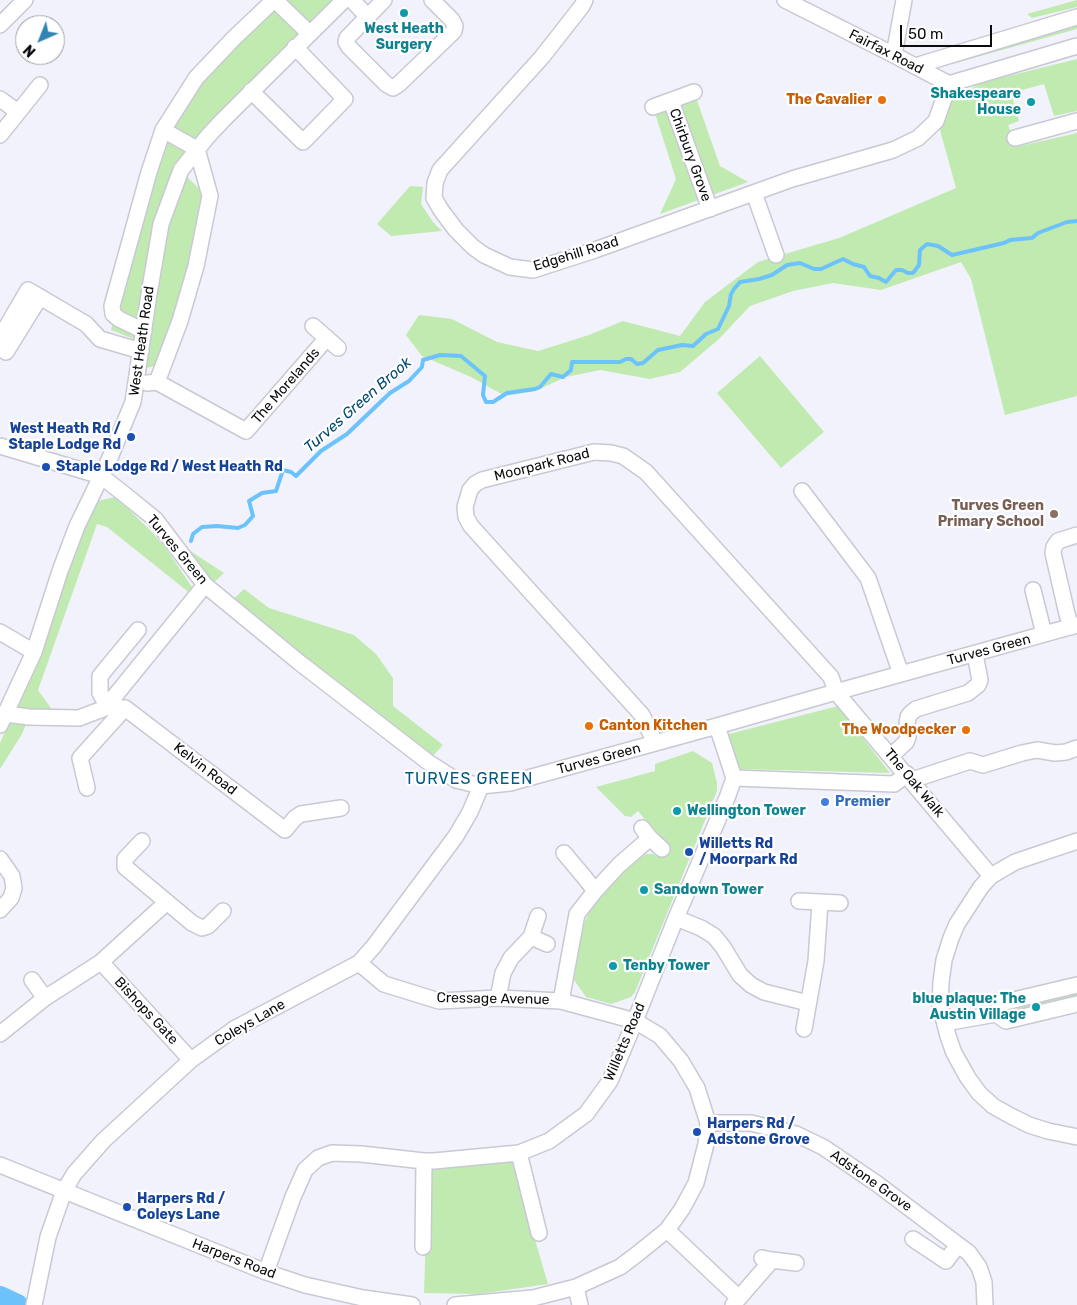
<!DOCTYPE html>
<html>
<head>
<meta charset="utf-8">
<style>
  body { margin:0 }
  #map { position:relative; width:1077px; height:1305px; overflow:hidden; background:#f1f2fc; font-family:Rubik,sans-serif }
  canvas { display:block }
  .north { position:absolute; left:15px; top:15px; width:50px; height:50px; box-sizing:border-box; background:#fff; border:1px solid #9d9d9f; border-radius:50%; rotate:224deg; font-size:14px; font-weight:700; line-height:20px; text-align:center; color:#0b0b0f }
  .north::after { content:''; display:block; margin:auto; width:18px; height:22px; background:#3284b5; clip-path:polygon(50% 0,100% 100%,50% 72%,0 100%) }
  .scale { position:absolute; left:900px; top:25px; width:92px; height:22px; box-sizing:border-box; border:2px solid #0b0b0f; border-top:0; padding-left:6px; font-size:15px; line-height:18px; white-space:nowrap; color:#0b0b0f; -webkit-text-stroke:4px #fff; paint-order:stroke }
</style>
</head>
<body>
<div id="map">
<canvas width="1077" height="1305"></canvas>
<div class="north">N</div>
<div class="scale">50 m</div>
</div>
<script>
const context = document.querySelector('canvas').getContext('2d');
context.lineJoin = 'round';
function fill(path, color) {
  context.fillStyle = color;
  context.fill(path, 'evenodd');
}
function shape(rows) {
  const path = new Path2D();
  for (const r of rows) {
    path.moveTo(r[0], r[1]);
    for (let i = 2; i < r.length; i += 2) path.lineTo(r[i], r[i + 1]);
  }
  return path;
}
function strokePath(path, color, width, dash) {
  context.strokeStyle = color;
  context.lineWidth = width;
  context.lineCap = dash ? 'butt' : 'round';
  context.setLineDash(dash || []);
  context.stroke(path);
}
function label(font, color, halo, rows, align = 'center') {
  context.font = font + ' Rubik,sans-serif';
  context.lineWidth = 4.5;
  context.setLineDash([]);
  context.textBaseline = 'middle';
  context.strokeStyle = halo;
  context.fillStyle = color;
  for (const [text, x, y, turn = 0] of rows) {
    context.save();
    context.translate(x, y);
    context.rotate((+turn || 0) * Math.PI / 180);
    context.textAlign = isNaN(turn) ? turn : align;
    if (halo) context.strokeText(text, 0, 0);
    context.fillText(text, 0, 0);
    context.restore();
  }
}
fill(shape([
  [284,0,336,0,177,167,155,215,134,339,111,330,122,284,167,131,200,79],
  [1077,0,1077,7,1032,18,1027,14],
  [1077,21,1077,29,952,64,949,63],
  [1077,59,1077,111,1054,116,1044,84,1011,93,1019,121,1008,125,1016,147,1077,133,1077,396,1005,415,971,279,961,262,881,290,833,283,793,291,750,306,719,339,680,372,650,379,600,370,566,377,535,391,505,396,471,377,422,356,406,335,419,315,452,319,497,342,538,351,589,335,623,321,680,336,705,302,758,262,839,238,956,188,940,130,951,98,984,82],
  [694,92,720,166,748,182,660,214,676,179,653,107],
  [187,177,205,194,192,263,158,366,145,368,165,225],
  [410,186,423,187,421,204,433,222,442,231,391,236,377,224],
  [760,356,824,432,781,468,717,393],
  [116,497,151,531,165,547,194,590,191,594,107,527,97,524,38,690,53,711,20,710,18,707,18,703,71,554,95,504,101,500],
  [172,539,224,573,210,586],
  [244,589,269,608,354,635,376,654,393,678,393,706,443,745,430,759,231,601],
  [838,706,890,773,737,769,729,734],
  [12,722,27,722,22,734,0,769,0,743,8,725],
  [693,751,712,763,717,783,717,791,635,992,631,997,611,1004,586,997,574,980,581,936,585,921,590,911,605,891,625,871,640,858,646,854,653,854,658,857,669,848,638,811,631,817,625,816,596,787,655,771,655,764],
  [1077,989,1077,1001,1006,1015,1004,1007],
  [512,1161,548,1284,479,1294,424,1293,428,1167]
]), '#c1eab1');
strokePath(shape([
  [191,541,193,534,202,527,217,526,238,528,245,525,253,516,249,501,262,493,276,491,283,470,291,472,296,476,321,451,347,434,390,393,409,381,422,367,423,360,440,355,461,356,485,376,483,395,486,402,493,402,507,393,535,389,540,387,551,374,563,377,571,370,572,362,620,362,626,359,631,359,637,364,643,363,658,350,682,345,693,346,706,334,718,329,729,306,731,294,734,289,740,282,759,279,772,275,787,265,800,263,814,269,821,269,843,259,853,264,864,267,870,276,879,278,886,282,896,270,902,270,908,273,913,273,919,265,920,250,927,244,938,246,952,255,1004,243,1010,240,1032,238,1038,233,1067,222,1077,221]
]), '#6cc3fc', 4);
strokePath(shape([
  [0,1297,17,1305]
]), '#6cc3fc', 22);
const minor = shape([
  [275,0,309,33],
  [352,0,367,16],
  [384,0,347,38,346,42,349,47,386,84,393,88,399,84,454,31,455,26,452,20,432,0],
  [585,0,582,6,542,57,440,170,435,183,434,198,441,210,456,230,473,247,484,255,510,267,533,270,595,250,792,179,893,150,918,138,936,121,949,84],
  [785,0,894,55,949,84,1077,46],
  [0,25,25,0],
  [894,55,904,0],
  [915,66,1077,17],
  [251,91,303,142,345,99,295,47],
  [0,99,18,112],
  [671,101,710,209],
  [653,107,694,92],
  [0,135,40,85],
  [1015,138,1077,121],
  [754,193,776,255],
  [313,326,338,348],
  [144,331,119,319,113,314,112,306,149,172,163,130,196,78,234,38,274,0],
  [0,338,28,290,86,324,100,339,141,351],
  [0,348,6,352,40,297],
  [157,382,180,321,196,266,210,196,197,149,163,130],
  [147,383,157,382,246,431,327,338],
  [0,446,101,476,124,494,155,519,205,585,300,663,428,762,456,780,481,786,510,783,717,726,836,692,1077,625],
  [802,491,868,578,901,674],
  [1033,590,1044,634],
  [1071,627,1067,614,1053,553,1054,547,1058,541,1077,535],
  [0,632,34,652],
  [108,707,114,697,205,585],
  [108,707,100,693,100,676,138,630],
  [6,714,29,717,79,718,108,707,125,708,285,830,295,818,301,814,341,808],
  [0,725,34,652,60,571,77,526,109,460,133,402,149,294,161,224,181,170,208,136,223,120,344,0],
  [655,743,642,715,471,526,466,517,465,507,470,490,475,484,482,480,594,452,611,453,623,456,646,472,831,677,836,692,991,876],
  [891,756,906,742,908,737,907,724,908,717,911,713,916,709,968,693,978,685,980,680,975,654],
  [734,778,894,784,907,774],
  [912,780,970,761,983,765,1022,753,1037,750,1055,753,1066,752,1077,748],
  [87,788,80,758,125,708],
  [650,838,662,849],
  [142,841,125,859,125,867,192,923,202,928,208,926,223,911],
  [1077,841,1015,862,991,876,981,887,957,924,951,938,944,960,941,982,940,1005,948,1036,954,1053,968,1078,979,1093,993,1106,1011,1116,1029,1125,1048,1131,1077,1137],
  [564,853,585,878,595,891],
  [0,859,12,876,14,888,11,898,0,910],
  [799,901,840,903],
  [167,902,101,962,191,1060],
  [676,918,701,928,714,936,723,947,740,975,751,985,764,992,808,1003],
  [531,937,547,944],
  [359,963,384,984,439,1001,498,998,561,1001,635,1021,660,1036,681,1061,697,1088,708,1123,706,1144,696,1183,682,1209,667,1230,636,1255,620,1267,576,1287,533,1298,455,1305],
  [32,980,45,998],
  [1077,985,1001,1003,996,1014,1006,1021,1077,1004],
  [498,998,503,973,511,958,531,937,538,916],
  [561,1001,577,914,595,891,619,865,650,838,642,828],
  [945,1023,996,1014],
  [804,1029,816,961,820,903],
  [0,1034,45,998,101,962],
  [708,1123,751,1123,796,1134,823,1147,876,1183,969,1253,979,1267,984,1282,985,1305],
  [519,1153,539,1233],
  [0,1165,266,1272,305,1285,363,1298,412,1305],
  [667,1230,739,1298,733,1305],
  [913,1239,946,1261,958,1245],
  [423,1247,424,1161],
  [772,1260,796,1263],
  [266,1272,293,1197,305,1170,318,1158,332,1153,361,1154,424,1161,434,1161,519,1153,549,1141,586,1114,610,1081,635,1021,676,918,727,798,734,778,717,726],
  [576,1287,580,1305],
  [739,1298,772,1260,762,1258],
  [34,1305,48,1237,64,1191,74,1174,103,1141,191,1060,234,1029,359,963,374,946,456,836,470,812,481,786]
]);
strokePath(minor, '#c8c9d3', 18);
strokePath(minor, '#fff', 15);
for (const [x, y, r, color] of [
  [404,13,5,"#0f9aa8"],
  [882,100,5,"#e8710a"],
  [1031,102,5,"#0f9aa8"],
  [131,437,5,"#1a4fb4"],
  [46,467,5,"#1a4fb4"],
  [1054,514,5,"#8d6e63"],
  [589,726,5,"#e8710a"],
  [966,730,5,"#e8710a"],
  [825,802,5,"#3f7fe0"],
  [677,811,5,"#0f9aa8"],
  [689,852,5,"#1a4fb4"],
  [644,890,5,"#0f9aa8"],
  [613,966,5,"#0f9aa8"],
  [1036,1007,5,"#0f9aa8"],
  [697,1132,5,"#1a4fb4"],
  [127,1207,5,"#1a4fb4"]
]) {
  const dot = new Path2D();
  dot.arc(x, y, r, 0, 2 * Math.PI);
  context.fillStyle = color;
  context.fill(dot);
  strokePath(dot, '#fff', 2);
}
label('bold 14px', '#0d838f', '#fff', [
  ["West Heath",404,29,"center"],
  ["Surgery",404,45,"center"],
  ["Shakespeare",1021,94,"right"],
  ["House",1021,110,"right"],
  ["Wellington Tower",687,811],
  ["Sandown Tower",654,890],
  ["Tenby Tower",623,966],
  ["blue plaque: The",1026,999,"right"],
  ["Austin Village",1026,1015,"right"]
], 'left');
label('14px', '#0b0b0f', '#fff', [
  ["Fairfax Road",886,52,27],
  ["Chirbury Grove",690,155,70],
  ["Edgehill Road",576,254,-17],
  ["West Heath Road",142,341,-82],
  ["The Morelands",286,386,-49],
  ["Moorpark Road",542,465,-14],
  ["Turves Green",177,550,50],
  ["Turves Green",989,650,-15],
  ["Turves Green",599,759,-15],
  ["Kelvin Road",205,769,38],
  ["The Oak Walk",914,783,50],
  ["Cressage Avenue",493,999,1],
  ["Bishops Gate",146,1011,47],
  ["Coleys Lane",250,1023,-30],
  ["Willetts Road",625,1042,-67],
  ["Adstone Grove",871,1181,35],
  ["Harpers Road",234,1259,21]
]);
label('bold 14px', '#c56008', '#fff', [
  ["The Cavalier",872,100],
  ["Canton Kitchen",599,726,"left"],
  ["The Woodpecker",956,730]
], 'right');
label('bold 14px', '#164399', '#fff', [
  ["West Heath Rd /",121,429,"right"],
  ["Staple Lodge Rd",121,445,"right"],
  ["Staple Lodge Rd / West Heath Rd",56,467],
  ["Willetts Rd",699,844],
  ["/ Moorpark Rd",699,860],
  ["Harpers Rd /",707,1124],
  ["Adstone Grove",707,1140],
  ["Harpers Rd /",137,1199],
  ["Coleys Lane",137,1215]
], 'left');
label('bold 14px', '#785e54', '#fff', [
  ["Turves Green",1044,506],
  ["Primary School",1044,522]
], 'right');
label('bold 14px', '#366cbe', '#fff', [
  ["Premier",835,802]
], 'left');
label('italic 15px', '#024c70', '#fff', [
  ["Turves Green Brook",358,405,-41]
]);
context.letterSpacing = '1px';
label('16px', '#005984', '#fff', [
  ["TURVES GREEN",469,779]
]);
context.letterSpacing = '0px';
</script>
</body>
</html>
